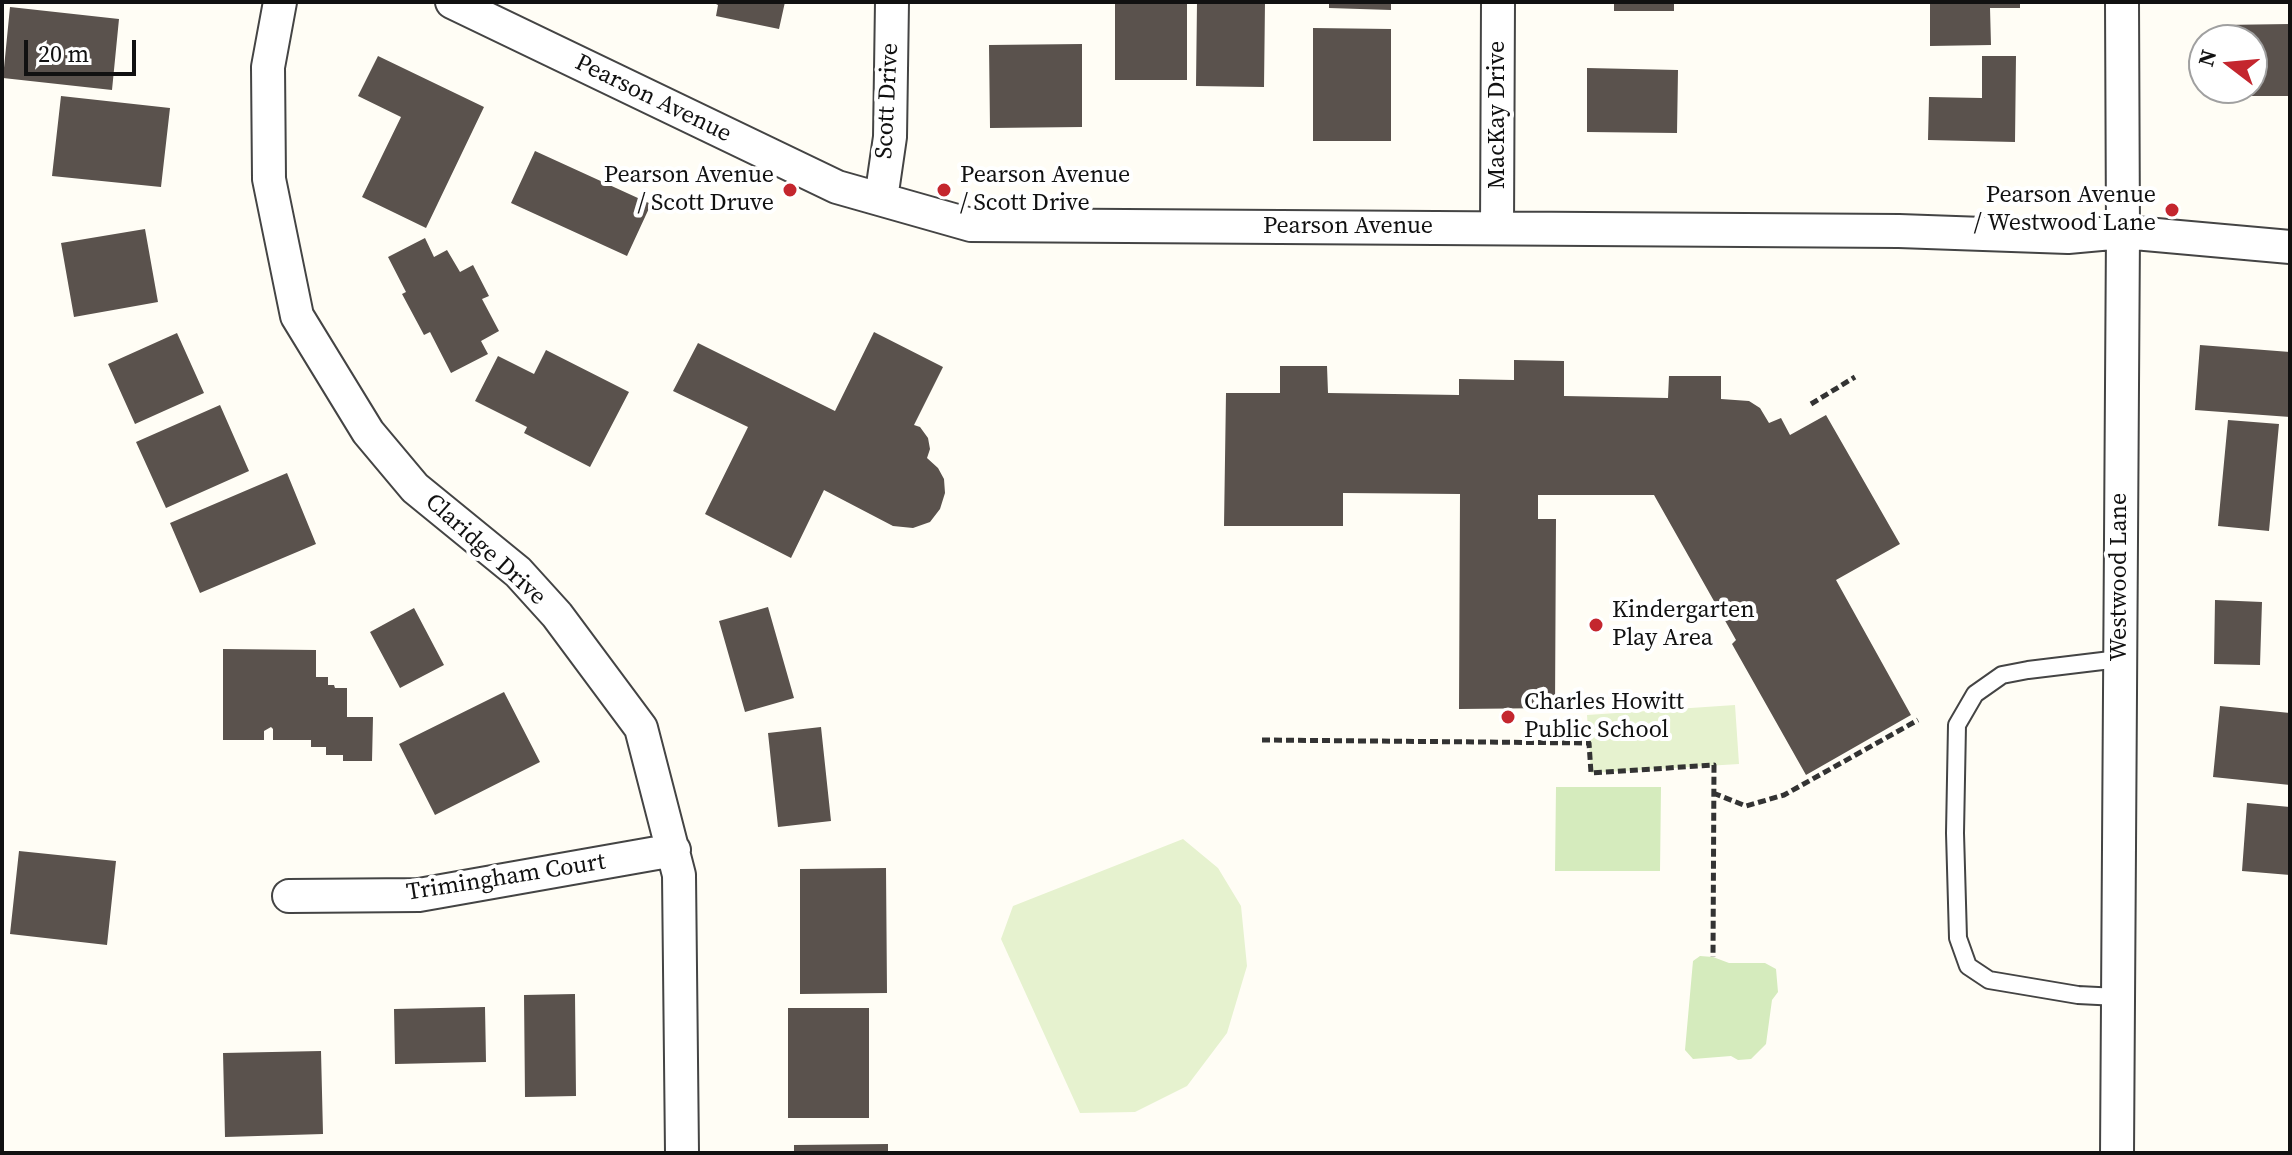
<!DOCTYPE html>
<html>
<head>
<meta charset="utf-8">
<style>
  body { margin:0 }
  #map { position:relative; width:2292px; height:1155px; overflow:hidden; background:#fffdf5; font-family:"Source Serif 4",serif }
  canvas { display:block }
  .frame { position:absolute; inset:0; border:4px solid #111; pointer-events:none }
  .north { position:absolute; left:2188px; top:24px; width:80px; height:80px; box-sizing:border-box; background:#fff; border:2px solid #a0a0a0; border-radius:50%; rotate:286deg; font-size:22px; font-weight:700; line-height:32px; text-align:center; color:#111 }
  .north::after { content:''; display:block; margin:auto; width:28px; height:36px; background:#c4262e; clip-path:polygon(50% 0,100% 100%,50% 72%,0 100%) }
  .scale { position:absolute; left:24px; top:40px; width:112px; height:36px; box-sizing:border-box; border:4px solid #111; border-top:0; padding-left:10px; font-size:24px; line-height:28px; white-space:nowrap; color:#111; -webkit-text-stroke:6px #fff; paint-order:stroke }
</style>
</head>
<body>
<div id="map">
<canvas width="2292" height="1155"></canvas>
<div class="frame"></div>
<div class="north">N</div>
<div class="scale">20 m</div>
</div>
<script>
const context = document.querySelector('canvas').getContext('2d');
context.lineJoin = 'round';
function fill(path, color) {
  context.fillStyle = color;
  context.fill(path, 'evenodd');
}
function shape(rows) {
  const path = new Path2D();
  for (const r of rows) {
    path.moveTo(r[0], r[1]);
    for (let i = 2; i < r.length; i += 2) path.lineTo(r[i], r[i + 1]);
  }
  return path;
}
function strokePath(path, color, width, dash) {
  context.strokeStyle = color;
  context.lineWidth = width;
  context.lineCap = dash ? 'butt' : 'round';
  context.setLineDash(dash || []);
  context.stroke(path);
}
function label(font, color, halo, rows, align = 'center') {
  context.font = font + ' "Source Serif 4",serif';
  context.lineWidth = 8;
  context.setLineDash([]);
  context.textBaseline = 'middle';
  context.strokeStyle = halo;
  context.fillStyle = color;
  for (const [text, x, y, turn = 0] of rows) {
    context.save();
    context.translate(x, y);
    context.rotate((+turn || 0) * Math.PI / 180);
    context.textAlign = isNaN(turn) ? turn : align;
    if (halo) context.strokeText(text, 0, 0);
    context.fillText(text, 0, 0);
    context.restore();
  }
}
fill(shape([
  [1556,787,1661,787,1660,871,1555,871],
  [1700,956,1713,957,1729,963,1765,963,1776,969,1778,992,1772,1000,1766,1044,1751,1059,1738,1060,1731,1056,1693,1059,1685,1050,1693,961]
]), '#d5ebbd');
fill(shape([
  [1735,705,1739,764,1591,773,1587,715],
  [1183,839,1218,868,1241,906,1247,966,1227,1033,1187,1086,1135,1112,1080,1113,1001,939,1013,906]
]), '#e6f2cf');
fill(shape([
  [712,2,785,2,779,29,716,16,718,5],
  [1115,2,1187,2,1187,80,1115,80],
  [1197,2,1265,2,1264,87,1196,86],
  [1329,2,1391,2,1391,10,1329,8],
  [1614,2,1674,2,1674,11,1614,11],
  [1930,2,2020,2,2020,8,1990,8,1991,45,1930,46],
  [10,7,119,19,112,90,3,78],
  [2290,24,2290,96,2222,96,2222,88,2252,88,2252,40,2221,40,2221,25],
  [1313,28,1391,29,1391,141,1313,141],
  [1082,44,1082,127,990,128,989,45],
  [378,56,484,107,426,228,362,197,401,117,358,96],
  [1982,56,2016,56,2015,142,1928,140,1929,97,1982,98],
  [1587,68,1678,70,1677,133,1587,132],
  [61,96,170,108,161,187,52,176],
  [535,151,651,204,627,256,511,203],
  [145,229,158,302,74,317,61,243],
  [425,238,434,257,447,250,460,272,473,265,489,296,482,299,499,331,481,341,488,354,451,373,430,332,424,335,402,294,406,292,388,257],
  [874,332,943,367,914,425,920,427,928,438,930,449,927,458,938,468,944,479,945,493,940,509,930,522,913,528,893,526,824,490,791,558,705,514,748,427,673,391,698,343,835,411],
  [177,333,204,393,135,424,108,364],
  [2200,345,2290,352,2290,417,2195,410],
  [546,350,629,392,590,467,524,433,527,427,475,401,498,356,534,374],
  [1514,360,1564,361,1564,396,1668,398,1669,376,1721,376,1721,399,1749,401,1760,408,1769,423,1781,418,1790,435,1826,415,1900,544,1836,580,1911,715,1806,775,1732,644,1736,640,1654,495,1538,495,1538,519,1556,519,1555,708,1459,709,1460,494,1343,493,1343,526,1224,526,1226,393,1280,393,1280,366,1327,366,1328,393,1459,395,1459,379,1514,380],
  [220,405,249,471,166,508,136,442],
  [2228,420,2279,424,2269,531,2218,526],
  [287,473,316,544,200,593,170,523],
  [2215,600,2262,602,2260,665,2214,664],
  [768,607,794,698,745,712,719,621],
  [414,608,444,665,400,688,370,632],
  [223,649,316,650,316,677,328,677,328,685,334,685,335,688,347,688,347,717,373,717,372,761,343,761,343,755,326,755,326,747,311,747,311,740,273,740,273,729,271,727,264,731,264,740,223,740],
  [504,692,540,762,435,815,399,744],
  [2220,706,2290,713,2290,785,2213,777],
  [821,727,831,821,778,827,768,733],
  [2247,803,2290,807,2290,875,2242,871],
  [19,851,116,861,107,945,10,934],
  [886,868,887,993,800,994,800,869],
  [575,994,576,1096,525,1097,524,995],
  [485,1007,486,1062,395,1064,394,1009],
  [788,1008,869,1008,869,1118,788,1118],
  [321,1051,323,1134,225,1137,223,1053],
  [888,1144,888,1153,794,1153,794,1145]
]), '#5a524d');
const lane = shape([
  [2118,997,2078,995,1989,980,1968,966,1958,938,1955,833,1957,725,1975,694,2002,675,2028,670,2119,659]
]);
const street = shape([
  [280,2,268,67,269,179,297,316,368,432,415,488,518,572,557,615,641,728,679,875,682,1153],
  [452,2,837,187,971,225,1899,231,2068,237,2123,232,2290,247],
  [881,199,890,137,892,2],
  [1497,228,1498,2],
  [289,896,419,895,674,850],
  [2117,1153,2123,232,2122,2]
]);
strokePath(lane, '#444', 20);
strokePath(street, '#444', 36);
strokePath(shape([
  [1811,404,1855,377],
  [1262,740,1589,743,1591,773,1714,765,1713,957],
  [1713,793,1746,806,1784,795,1918,720]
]), '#333', 5, [8, 4]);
strokePath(lane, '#fff', 16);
strokePath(street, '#fff', 32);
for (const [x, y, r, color] of [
  [790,190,8,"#c4262e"],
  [944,190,8,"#c4262e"],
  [2172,210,8,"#c4262e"],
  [1596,625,8,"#c4262e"],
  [1508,717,8,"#c4262e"]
]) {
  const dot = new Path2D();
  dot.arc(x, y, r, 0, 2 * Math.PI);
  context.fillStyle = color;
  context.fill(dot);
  strokePath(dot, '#fff', 3);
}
label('24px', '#111', '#fff', [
  ["Pearson Avenue",653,99,26],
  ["Scott Drive",888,101,-87],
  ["MacKay Drive",1498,115,-90],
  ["Pearson Avenue",1348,227],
  ["Claridge Drive",485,550,42],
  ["Westwood Lane",2120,577,-90],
  ["Trimingham Court",506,878,-9]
]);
label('24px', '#111', '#fff', [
  ["Pearson Avenue",774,176,"right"],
  ["/ Scott Druve",774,204,"right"],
  ["Pearson Avenue",960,176],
  ["/ Scott Drive",960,204],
  ["Pearson Avenue",2156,196,"right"],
  ["/ Westwood Lane",2156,224,"right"],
  ["Kindergarten",1612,611],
  ["Play Area",1612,639],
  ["Charles Howitt",1524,703],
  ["Public School",1524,731]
], 'left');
</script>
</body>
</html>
